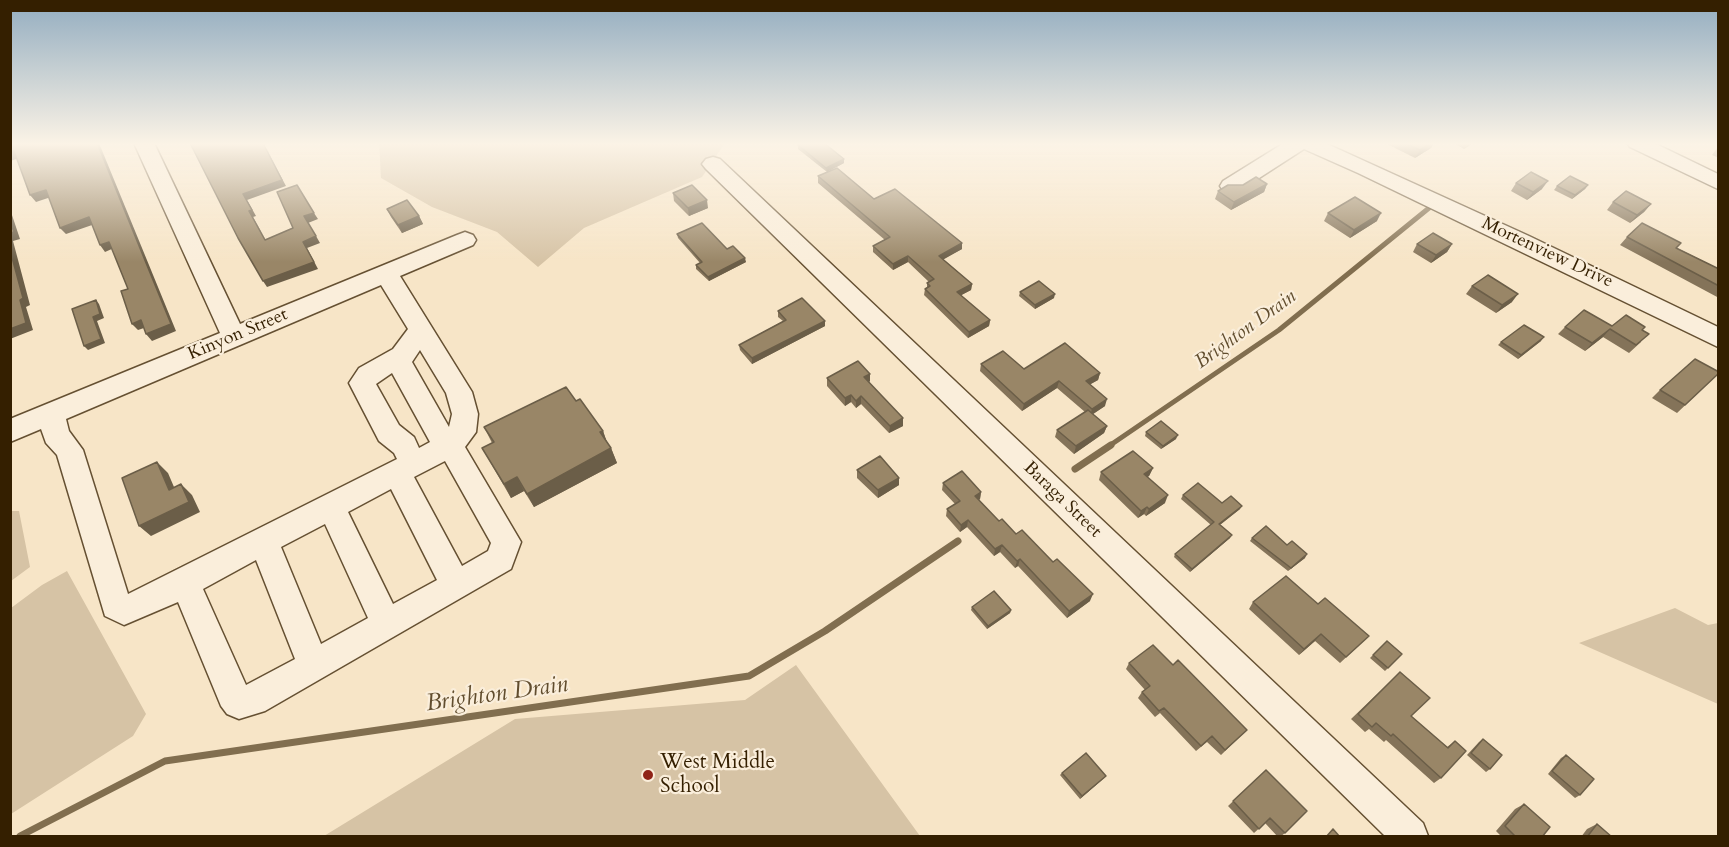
<!DOCTYPE html>
<html>
<head>
<meta charset="utf-8">
<style>
  body { margin:0 }
  #map { position:relative; width:1729px; height:847px; overflow:hidden; background:#f7e5c7; font-family:Cardo,serif }
  canvas { display:block }
  .frame { position:absolute; inset:0; border:12px solid #341f00; pointer-events:none }
</style>
</head>
<body>
<div id="map">
<canvas width="1729" height="847"></canvas>
<div class="frame"></div>
</div>
<script>
const context = document.querySelector('canvas').getContext('2d');
context.lineJoin = 'round';
function fill(path, color) {
  context.fillStyle = color;
  context.fill(path, 'evenodd');
}
function shape(rows) {
  const path = new Path2D();
  for (const r of rows) {
    path.moveTo(r[0], r[1]);
    for (let i = 2; i < r.length; i += 2) path.lineTo(r[i], r[i + 1]);
  }
  return path;
}
function strokePath(path, color, width, dash) {
  context.strokeStyle = color;
  context.lineWidth = width;
  context.lineCap = dash ? 'butt' : 'round';
  context.setLineDash(dash || []);
  context.stroke(path);
}
function label(font, color, halo, rows, align = 'center') {
  context.font = font + ' Cardo,serif';
  context.lineWidth = 4.5;
  context.setLineDash([]);
  context.textBaseline = 'middle';
  context.strokeStyle = halo;
  context.fillStyle = color;
  for (const [text, x, y, turn = 0] of rows) {
    context.save();
    context.translate(x, y);
    context.rotate((+turn || 0) * Math.PI / 180);
    context.textAlign = isNaN(turn) ? turn : align;
    if (halo) context.strokeText(text, 0, 0);
    context.fillText(text, 0, 0);
    context.restore();
  }
}
fill(shape([
  [379,143,725,143,702,177,584,228,538,267,497,232,432,207,381,178],
  [11,511,19,511,30,567,11,581],
  [67,571,146,714,133,736,11,814,11,608,42,585],
  [1675,608,1708,625,1718,623,1718,704,1579,643],
  [796,665,920,836,324,836,515,719,745,700]
]), '#d6c3a5');
strokePath(shape([
  [1109,446,1279,330,1429,208]
]), '#816e4f', 5);
strokePath(shape([
  [1075,469,1111,445],
  [20,836,165,761,749,676,825,631,958,541]
]), '#816e4f', 7);
const minor = shape([
  [134,143,154,143,240,324,457,235,465,232,473,235,476,240,473,245,400,276,472,392,478,414,476,432,465,447,521,542,511,569,265,711,239,719,227,714,221,706,178,602,124,625,105,616,57,455,46,443,41,429,10,442,10,419,220,333,134,143],
  [381,285,408,329,393,349,359,368,349,383,379,441,394,453,397,459,128,594,83,450,69,431,66,419,381,285],
  [420,350,446,393,452,414,449,427,412,362,420,350],
  [392,373,430,442,419,448,414,437,399,425,376,384,392,373],
  [445,461,491,543,488,551,462,566,414,477,445,461],
  [391,489,437,580,393,604,348,512,391,489],
  [325,524,368,618,321,644,281,547,325,524],
  [256,560,295,659,246,685,203,589,256,560],
  [1284,143,1325,143,1529,236,1718,327,1718,347,1358,173,1304,149,1239,191,1223,191,1220,186,1223,181,1284,143],
  [1627,143,1654,143,1718,174,1718,189,1630,147,1627,143],
  [713,157,720,159,1423,823,1428,836,1385,836,706,169,702,164,706,159,713,157]
]);
strokePath(minor, '#655032', 3);
fill(minor, '#faeedb');
fill(shape([
  [1385,143,1434,143,1431,148,1415,158],
  [1453,143,1473,143,1464,149],
  [798,145,844,163,827,172,798,149],
  [1718,147,1719,147,1719,158,1712,155],
  [818,176,874,199,962,243,962,249,943,259,972,284,971,290,961,295,990,320,989,326,968,338,924,295,925,289,927,288,927,283,929,282,908,262,893,270,873,252,873,246,885,240,818,183],
  [1516,183,1542,189,1527,200,1511,191],
  [1267,184,1264,192,1231,210,1215,199,1218,191,1243,185],
  [1588,185,1585,189,1572,199,1554,190,1557,186],
  [673,193,708,208,689,216,674,201],
  [1613,202,1651,204,1644,212,1630,223,1607,210],
  [387,209,419,216,423,224,402,233,391,217],
  [1328,213,1377,221,1350,238,1324,221],
  [677,234,727,249,746,262,709,281,696,269,696,265,700,263,678,238],
  [1627,237,1681,243,1677,248,1719,269,1719,298,1620,245],
  [1417,244,1452,244,1447,252,1431,263,1413,252],
  [1472,286,1512,302,1496,313,1466,294],
  [1020,292,1054,298,1035,309,1019,296],
  [778,311,825,321,825,326,752,364,740,350,739,345,783,321,778,317],
  [1612,326,1642,330,1641,342,1629,353,1603,337,1585,351,1558,334,1565,327],
  [1541,341,1518,359,1498,345,1501,342],
  [981,364,1024,369,1100,373,1098,380,1090,384,1105,406,1093,414,1107,426,1104,433,1074,454,1055,437,1057,430,1085,412,1057,388,1022,411,980,371],
  [1719,373,1677,413,1652,398,1660,390],
  [827,378,870,381,869,382,903,426,889,433,861,404,856,408,851,402,845,406,827,386],
  [576,401,603,431,607,443,611,448,617,463,534,507,524,491,511,498,482,448,492,443,484,427],
  [1146,432,1176,439,1161,449,1145,436],
  [1153,468,1149,476,1147,477,1165,503,1146,516,1144,514,1138,518,1099,480,1101,472],
  [857,470,899,485,878,498,857,478],
  [943,483,981,492,980,499,979,500,999,521,1016,534,1090,601,1067,618,1018,566,1015,568,1000,552,994,556,967,527,960,532,946,516,947,509,955,504,942,490],
  [1183,495,1222,503,1240,509,1220,525,1230,538,1190,572,1174,557,1175,554,1211,525,1181,499],
  [1252,538,1287,545,1305,558,1288,571,1250,541],
  [1253,602,1318,604,1369,636,1340,663,1315,641,1299,655,1249,609],
  [972,607,1011,610,1010,613,987,629,971,610],
  [1387,641,1402,654,1385,671,1370,658],
  [1129,663,1173,665,1247,730,1221,755,1207,742,1196,751,1160,713,1155,717,1138,698,1142,692,1145,690,1126,669],
  [1400,672,1411,716,1447,747,1455,741,1441,778,1434,783,1386,740,1384,742,1369,729,1365,732,1351,719],
  [1483,739,1490,769,1486,772,1467,755,1479,742],
  [1566,755,1580,795,1575,798,1548,774,1561,758],
  [1266,770,1285,833,1280,837,1278,837,1265,823,1254,833,1228,806],
  [1062,773,1104,778,1080,799,1060,775],
  [1524,804,1542,837,1502,837,1496,831,1515,809],
  [1597,824,1612,837,1581,837,1587,829]
]), '#847359');
fill(shape([
  [97,143,99,143,176,331,152,341,146,334],
  [263,143,286,186,247,200,256,216,253,217,269,246,249,211,243,194],
  [1431,143,1434,143,1431,148,1415,158,1420,150],
  [1470,143,1473,143,1464,149,1467,145],
  [14,151,20,158,10,161,10,152],
  [844,159,844,163,827,172,826,168],
  [1548,181,1542,189,1527,200,1533,192],
  [1267,184,1264,192,1231,210,1234,202],
  [1588,185,1585,189,1572,199,1575,195],
  [46,190,51,197,36,202,30,195],
  [707,200,708,208,689,216,688,208],
  [1651,204,1644,212,1630,223,1637,215],
  [10,209,20,239,13,241,30,305,26,307,33,330,10,339,10,329,20,300,10,250],
  [314,213,318,219,308,223,304,216],
  [1381,213,1377,221,1350,238,1354,230],
  [419,216,423,224,402,233,398,225],
  [89,217,95,224,66,234,60,228],
  [316,236,320,243,307,248,318,269,267,287,263,281,303,242],
  [109,242,114,248,105,252,100,245],
  [962,243,962,249,939,262,939,256],
  [1452,244,1447,252,1431,263,1436,255],
  [908,256,908,262,893,270,893,264],
  [745,258,746,262,709,281,708,277],
  [972,284,971,290,956,298,957,292],
  [1055,294,1054,298,1035,309,1035,305],
  [1518,294,1512,302,1496,313,1502,305],
  [96,300,99,304,104,318,97,321,105,343,88,350,84,346,93,317],
  [141,320,147,327,138,330,132,324],
  [990,320,989,326,968,338,969,332],
  [825,321,825,326,752,364,752,358],
  [1610,329,1603,337,1585,351,1592,343],
  [1544,337,1541,341,1518,359,1521,355],
  [1100,373,1098,380,1084,388,1086,381],
  [870,374,870,381,864,385,864,377],
  [1059,381,1057,388,1022,411,1024,404],
  [851,395,851,402,845,406,845,398],
  [861,396,861,404,856,408,856,401],
  [1107,399,1105,406,1090,416,1092,409],
  [903,418,903,426,889,433,890,426],
  [1107,426,1104,433,1074,454,1076,446],
  [603,431,608,445,600,432],
  [1178,435,1176,439,1161,449,1163,446],
  [611,448,617,463,534,507,527,494],
  [157,462,168,473,180,501,169,490],
  [1153,468,1149,476,1141,481,1144,474],
  [517,477,524,491,511,498,504,484],
  [899,478,899,485,878,498,878,490],
  [181,484,192,495,200,512,151,536,139,526],
  [981,492,980,499,974,503,975,496],
  [1168,495,1165,503,1146,516,1149,509],
  [1242,506,1240,509,1217,527,1219,524],
  [1147,507,1144,514,1138,518,1141,511],
  [968,520,967,527,960,532,961,525],
  [1232,535,1230,538,1190,572,1192,569],
  [1002,545,1000,552,994,556,995,549],
  [1307,554,1305,558,1288,571,1291,568],
  [1020,559,1018,566,1015,568,1017,561],
  [1093,594,1090,601,1067,618,1069,611],
  [1011,610,1010,613,987,629,988,626],
  [1321,634,1315,641,1299,655,1304,649],
  [1106,776,1104,778,1080,799,1082,796]
]), '#6b5e48');
const building = shape([
  [10,143,97,143,171,324,146,334,141,320,132,324,121,291,128,289,109,242,100,245,89,217,60,228,46,190,30,195,14,151,10,152,10,143],
  [190,143,263,143,282,180,243,194,252,210,249,211,265,240,293,228,277,192,297,185,314,213,304,216,316,236,303,242,314,262,263,281,238,238,190,143],
  [802,143,824,143,844,159,826,168,798,145,802,143],
  [1405,143,1431,143,1420,150,1405,143],
  [837,168,874,199,895,189,962,243,939,256,972,284,957,292,990,320,969,332,925,289,930,286,927,283,934,279,908,256,893,264,873,246,890,237,818,176,837,168],
  [1531,172,1548,181,1533,192,1516,183,1531,172],
  [1570,176,1588,185,1575,195,1557,186,1570,176],
  [1256,177,1267,184,1234,202,1218,191,1228,185,1243,185,1256,177],
  [692,185,707,200,688,208,673,193,692,185],
  [1626,191,1651,204,1637,215,1613,202,1626,191],
  [1355,197,1381,213,1354,230,1328,213,1355,197],
  [407,200,419,216,398,225,387,209,407,200],
  [10,221,14,232,10,233,10,221],
  [702,223,727,249,733,246,745,258,708,277,696,265,702,262,677,234,702,223],
  [1642,223,1681,243,1676,248,1719,269,1719,286,1627,237,1642,223],
  [1433,233,1452,244,1436,255,1417,244,1433,233],
  [10,250,23,298,20,300,26,323,10,329,10,250],
  [1488,275,1518,294,1502,305,1472,286,1488,275],
  [1039,281,1055,294,1035,305,1020,292,1039,281],
  [802,298,825,321,752,358,739,345,786,320,778,311,802,298],
  [96,300,100,314,93,317,101,339,84,346,72,309,96,300],
  [1584,310,1612,326,1626,315,1645,327,1642,330,1649,334,1636,345,1610,329,1592,343,1565,327,1584,310],
  [1524,325,1544,337,1521,355,1501,342,1524,325],
  [1065,343,1100,373,1086,381,1107,399,1092,409,1059,381,1024,404,981,364,1003,351,1024,369,1065,343],
  [1695,359,1719,372,1719,373,1685,405,1660,390,1695,359],
  [858,361,870,374,864,377,903,418,890,426,861,396,856,401,851,395,845,398,827,378,858,361],
  [566,387,576,401,580,399,603,431,600,432,611,448,527,494,517,477,504,484,482,448,494,442,484,427,566,387],
  [1088,410,1107,426,1076,446,1057,430,1088,410],
  [1161,421,1178,435,1163,446,1146,432,1161,421],
  [1133,451,1153,468,1144,474,1168,495,1149,509,1147,507,1141,511,1101,472,1133,451],
  [880,456,899,478,878,490,857,470,880,456],
  [157,462,169,490,181,484,189,502,139,526,122,478,157,462],
  [962,471,981,492,975,496,999,521,1002,519,1016,534,1022,530,1053,562,1057,559,1093,594,1069,611,1020,559,1017,561,1002,545,995,549,968,520,961,525,947,509,960,501,943,483,962,471],
  [1198,483,1222,503,1231,496,1242,506,1219,524,1232,535,1192,569,1175,554,1214,522,1183,495,1198,483],
  [1266,526,1287,545,1292,541,1307,554,1291,568,1252,538,1266,526],
  [1286,576,1318,604,1325,598,1369,636,1346,657,1321,634,1304,649,1253,602,1286,576],
  [994,591,1011,610,988,626,972,607,994,591],
  [1387,641,1402,654,1388,668,1373,655,1387,641],
  [1153,645,1173,665,1178,660,1247,730,1225,750,1212,736,1201,746,1164,708,1159,711,1142,692,1150,686,1129,663,1153,645],
  [1400,672,1430,698,1411,716,1448,748,1455,741,1466,751,1441,778,1393,734,1391,736,1376,723,1372,727,1358,714,1400,672],
  [1483,739,1502,755,1490,769,1471,753,1483,739],
  [1086,753,1106,776,1082,796,1062,773,1086,753],
  [1566,755,1594,779,1580,795,1552,771,1566,755],
  [1266,770,1307,811,1285,833,1270,818,1259,829,1233,801,1266,770],
  [1524,804,1550,827,1542,837,1516,837,1505,826,1524,804],
  [1597,824,1612,837,1587,837,1597,824],
  [1333,829,1340,837,1326,837,1333,829]
]);
fill(building, '#998667');
strokePath(building, '#6b5e48', 1.5);
const sky = context.createLinearGradient(0, 0, 0, 262);
sky.addColorStop(0, '#93adc0');
sky.addColorStop(0.55, '#fbf3e6');
sky.addColorStop(1, '#fbf3e600');
context.fillStyle = sky;
context.fillRect(0, 0, 1729, 262);
for (const [x, y, r, color] of [
  [648,775,6,"#8f2418"]
]) {
  const dot = new Path2D();
  dot.arc(x, y, r, 0, 2 * Math.PI);
  context.fillStyle = color;
  context.fill(dot);
  strokePath(dot, '#faeedb', 2);
}
label('18px', '#341f00', '#faeedb', [
  ["Mortenview Drive",1547,253,25],
  ["Kinyon Street",238,335,-23],
  ["Baraga Street",1062,500,44]
]);
label('italic 20px', '#614d2e', '#faeedb', [
  ["Brighton Drain",1246,330,-36]
]);
label('21px', '#341f00', '#faeedb', [
  ["West Middle",660,763],
  ["School",660,787]
], 'left');
label('italic 24px', '#614d2e', '#faeedb', [
  ["Brighton Drain",497,695,-8]
]);
</script>
</body>
</html>
